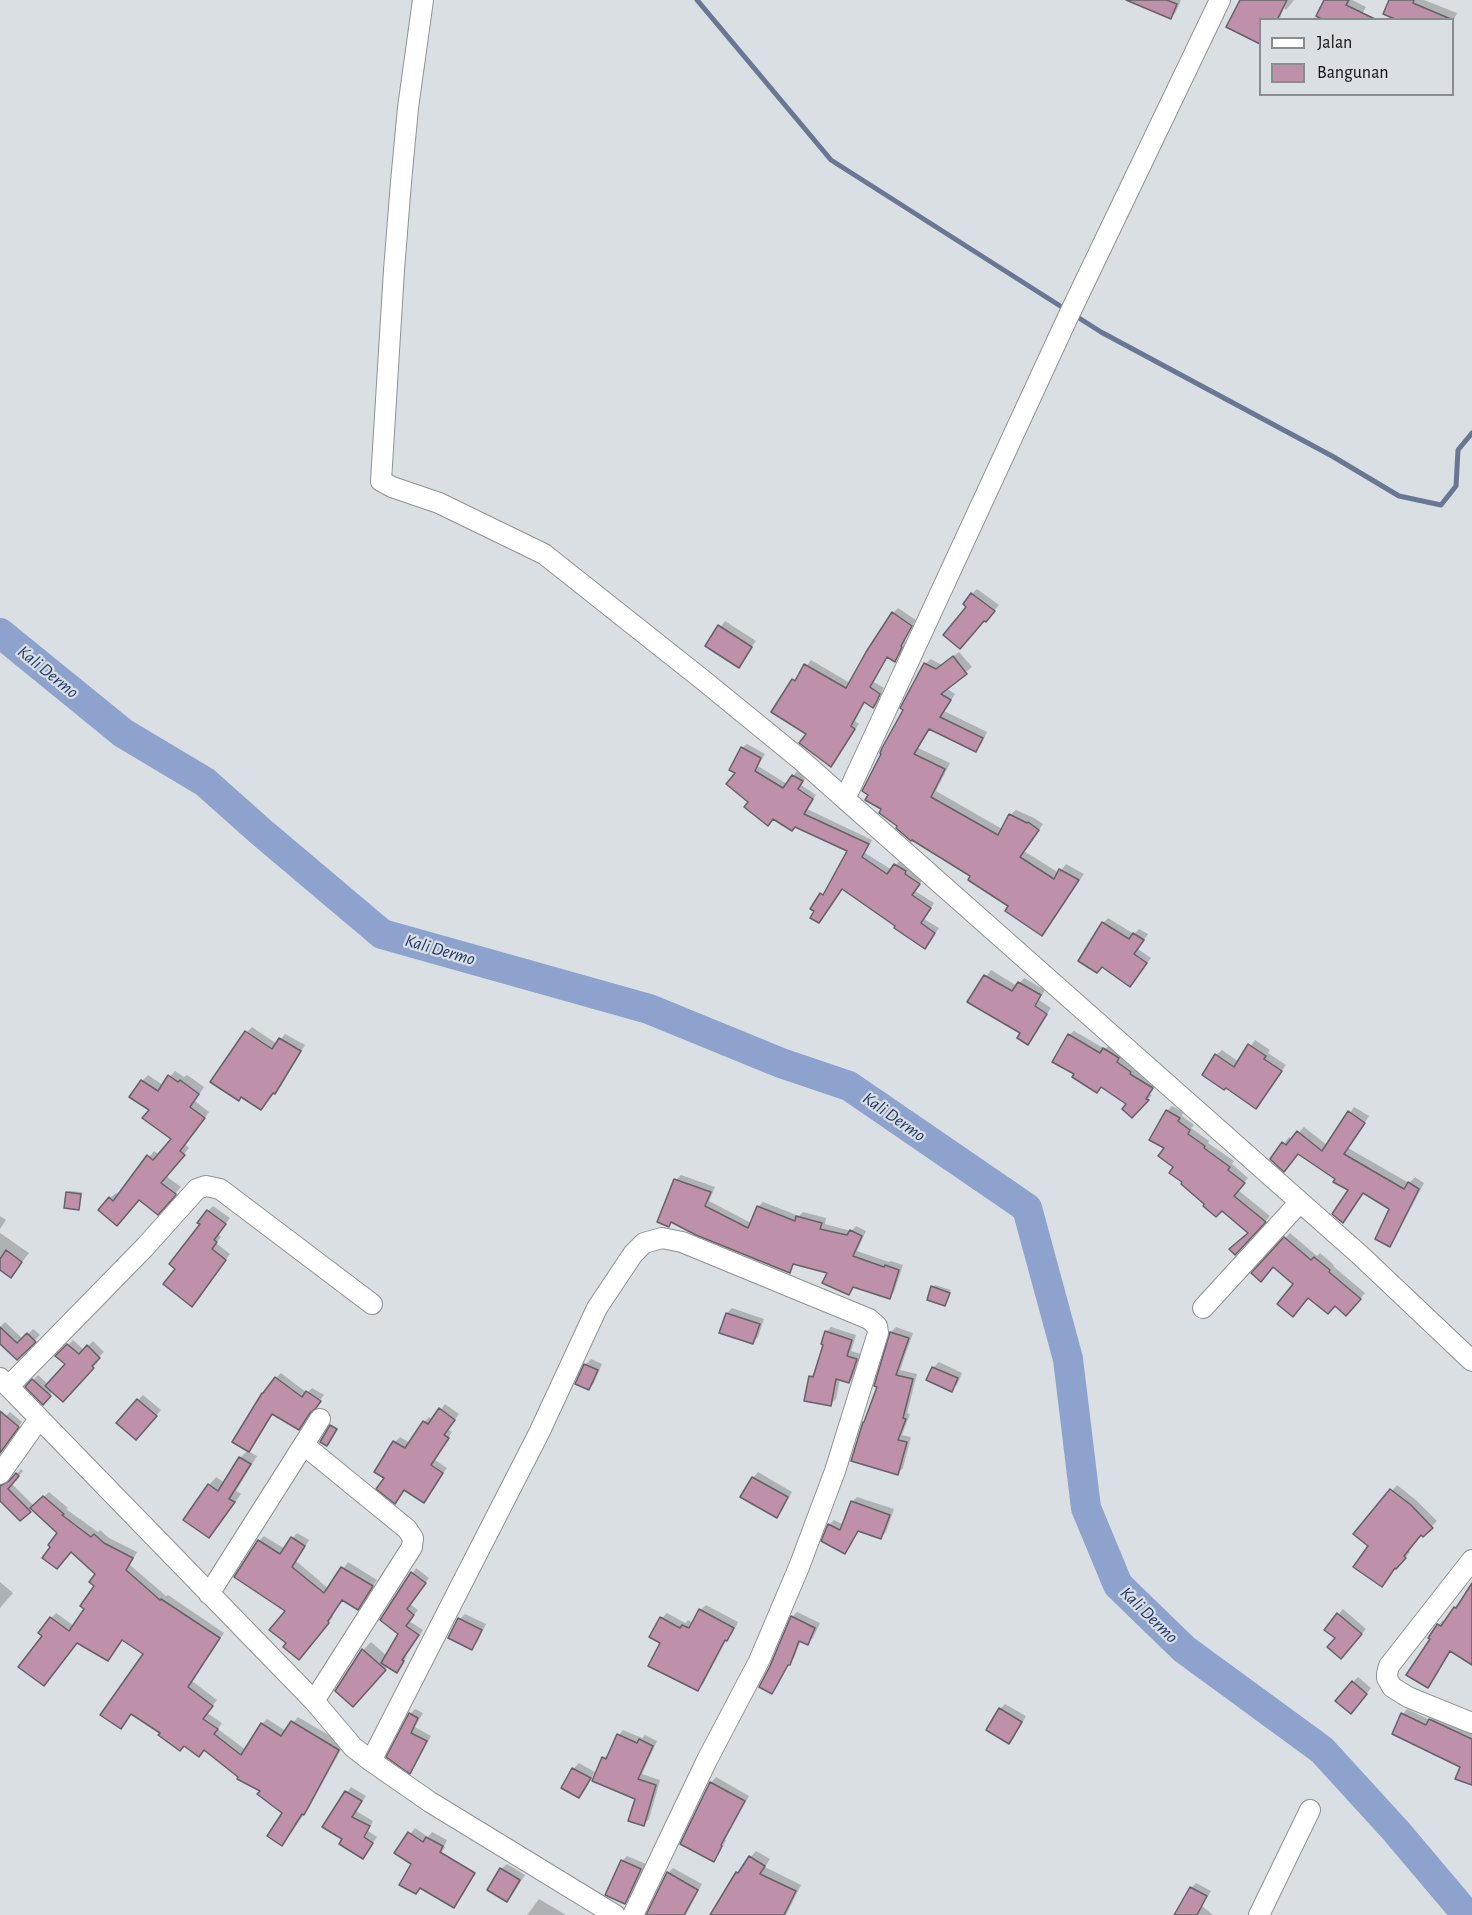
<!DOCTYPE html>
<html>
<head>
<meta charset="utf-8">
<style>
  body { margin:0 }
  #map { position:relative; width:1472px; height:1915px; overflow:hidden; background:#dadfe3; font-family:"Alegreya Sans",sans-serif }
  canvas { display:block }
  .legend { position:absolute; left:1259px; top:18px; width:195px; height:78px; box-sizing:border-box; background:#dadfe3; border:2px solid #898d90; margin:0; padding:8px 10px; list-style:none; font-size:18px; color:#101213 }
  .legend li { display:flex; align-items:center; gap:12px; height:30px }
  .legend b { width:30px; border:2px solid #898d90 }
</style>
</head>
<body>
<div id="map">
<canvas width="1472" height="1915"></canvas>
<ul class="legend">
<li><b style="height:8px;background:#fff"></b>Jalan</li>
<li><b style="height:16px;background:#be90aa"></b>Bangunan</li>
</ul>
</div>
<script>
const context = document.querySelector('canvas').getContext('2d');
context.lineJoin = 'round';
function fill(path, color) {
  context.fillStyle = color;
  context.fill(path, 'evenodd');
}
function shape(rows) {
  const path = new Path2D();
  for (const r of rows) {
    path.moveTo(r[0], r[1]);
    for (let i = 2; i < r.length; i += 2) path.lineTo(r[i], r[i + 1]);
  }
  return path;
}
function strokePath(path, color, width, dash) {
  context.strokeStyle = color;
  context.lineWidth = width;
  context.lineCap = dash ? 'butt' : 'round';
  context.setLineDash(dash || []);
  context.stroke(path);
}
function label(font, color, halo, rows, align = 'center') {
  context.font = font + ' "Alegreya Sans",sans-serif';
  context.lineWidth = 4.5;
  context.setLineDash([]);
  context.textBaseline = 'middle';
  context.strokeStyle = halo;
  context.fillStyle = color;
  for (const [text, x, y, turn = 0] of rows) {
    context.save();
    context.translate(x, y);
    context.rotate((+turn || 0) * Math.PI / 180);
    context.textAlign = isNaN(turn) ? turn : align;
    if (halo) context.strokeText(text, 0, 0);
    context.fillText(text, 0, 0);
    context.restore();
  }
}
fill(shape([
  [1140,0,1181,0,1176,12,1171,17],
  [1240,0,1294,0,1286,10,1284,8,1279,20,1260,20,1260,42,1228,27],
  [1326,0,1352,0,1366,7,1359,20],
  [1391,0,1424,0,1457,13,1452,24,1452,20,1392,20],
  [977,589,999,605,991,615,968,607,972,594],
  [898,608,916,620,905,640,906,641,900,655,895,660,888,656,874,682,884,688,878,701,873,706,866,701,855,721,859,724,850,736,851,737,831,765,808,733,793,680,799,676,811,660,850,683,893,613],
  [725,621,756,641,738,666,707,646],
  [959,652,972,667,946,688,955,694,944,711,987,732,981,745,976,750,930,728,918,748,950,763,936,791,1002,829,1010,815,1016,810,1034,818,1043,824,1024,851,1059,873,1066,864,1084,874,1042,934,1010,906,972,875,912,838,905,710,925,664,931,659,942,665],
  [747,744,765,754,758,766,787,784,797,771,806,777,801,785,816,795,807,809,872,840,865,853,892,870,900,860,910,867,908,869,923,879,915,891,934,903,924,919,939,928,929,943,897,925,843,887,819,922,822,894,826,890,849,850,750,802,737,773,742,748],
  [1108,918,1134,934,1139,929,1148,934,1138,949,1151,958,1135,980,1103,923],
  [991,970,1017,986,1024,978,1045,990,1039,1000,1051,1008,1027,1043,1022,1033,969,1001],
  [252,1027,277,1044,285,1034,305,1045,280,1087,261,1108,247,1032],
  [1074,1031,1105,1049,1109,1045,1122,1053,1120,1057,1134,1067,1133,1069,1156,1084,1149,1094,1152,1095,1132,1116,1129,1104,1102,1086,1076,1074,1069,1035],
  [1255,1040,1270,1050,1268,1053,1286,1065,1256,1107,1216,1055,1222,1050,1239,1062],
  [175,1071,184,1077,187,1075,204,1087,195,1101,209,1112,185,1144,189,1148,166,1176,181,1187,163,1207,139,1199,123,1218,110,1198,116,1193,119,1195,154,1151,160,1155,173,1139,151,1109,142,1081,148,1075,163,1085],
  [1172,1106,1183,1112,1182,1116,1194,1125,1191,1128,1209,1141,1208,1143,1234,1161,1232,1164,1248,1178,1238,1190,1270,1216,1235,1253,1249,1233,1222,1209,1207,1204,1175,1167,1166,1147,1167,1111],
  [1354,1107,1369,1116,1348,1148,1409,1183,1415,1177,1424,1183,1395,1239,1390,1245,1391,1208,1364,1192,1343,1221,1350,1190,1337,1178,1298,1153,1272,1159,1289,1137,1292,1140,1304,1127,1327,1145],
  [681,1175,715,1187,709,1201,751,1223,758,1207,763,1202,799,1216,803,1212,826,1218,825,1224,851,1231,856,1226,866,1231,857,1251,889,1262,891,1261,903,1265,894,1292,889,1297,855,1286,849,1294,829,1272,795,1263,789,1272,673,1221,669,1225,676,1180],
  [69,1191,82,1192,80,1206,78,1208,67,1193],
  [213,1206,230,1218,218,1234,221,1237,216,1243,230,1254,197,1300,202,1224,208,1211],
  [0,1216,6,1220,0,1229],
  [0,1233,29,1253,11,1276,0,1269],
  [1290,1233,1317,1256,1320,1253,1334,1265,1333,1266,1365,1293,1351,1310,1335,1304,1295,1283,1274,1265,1253,1273],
  [935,1285,951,1290,945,1304,933,1287],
  [732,1308,764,1319,758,1337,752,1343,727,1313],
  [5,1322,23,1339,33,1329,40,1335,17,1358,0,1342,0,1327],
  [831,1327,856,1335,851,1351,861,1354,854,1376,849,1382,840,1379,836,1399,830,1405,810,1377,815,1372,825,1344,826,1332],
  [896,1327,913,1333,900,1370,917,1374,907,1413,910,1414,902,1435,911,1437,903,1468,898,1473,879,1386,891,1332],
  [73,1340,84,1350,93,1341,104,1352,96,1360,98,1362,63,1400,53,1391,43,1403,27,1387,38,1375,49,1385,67,1364,57,1356],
  [591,1359,602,1364,594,1383,589,1388,577,1383,586,1364],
  [939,1362,962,1373,957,1385,951,1390,928,1379,934,1367],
  [281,1373,307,1393,312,1388,324,1395,298,1428,273,1413,253,1446,248,1451,257,1456,236,1491,241,1494,216,1529,209,1536,209,1485,216,1477,225,1483,240,1458,248,1450,276,1378],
  [143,1395,161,1410,141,1433,138,1400],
  [445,1404,459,1414,448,1429,452,1432,435,1460,447,1468,428,1496,405,1489,399,1497,386,1478,395,1442,400,1437,410,1443,424,1422,429,1417,433,1420],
  [0,1412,6,1416,10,1412,22,1422,0,1453],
  [21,1469,23,1471,12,1484,34,1506,49,1492,68,1508,66,1509,98,1532,100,1530,109,1538,137,1552,130,1565,166,1596,168,1595,224,1633,192,1681,217,1700,207,1713,222,1723,218,1729,246,1750,262,1724,267,1719,286,1731,298,1717,344,1744,309,1808,282,1844,284,1812,262,1790,240,1777,205,1749,162,1732,132,1713,121,1727,145,1653,123,1639,107,1660,78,1641,44,1635,51,1618,56,1613,74,1626,86,1609,96,1585,98,1573,32,1508,20,1519,0,1499,0,1480,5,1482,11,1481],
  [758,1472,792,1492,782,1511,776,1516,753,1478],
  [1397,1485,1416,1500,1437,1521,1423,1535,1422,1533,1408,1550,1410,1552,1402,1562,1370,1546,1355,1534],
  [857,1497,894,1509,886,1532,881,1537,859,1530,850,1547,845,1552,829,1525,834,1520,844,1525,852,1502],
  [297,1533,309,1540,296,1561,329,1589,348,1562,377,1580,358,1608,343,1599,332,1616,333,1617,304,1653,288,1643,287,1610,259,1541,264,1536,285,1549],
  [416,1568,429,1578,410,1604,418,1610,409,1621,423,1630,406,1655,407,1656,401,1666,396,1671,388,1666,361,1697,363,1650,371,1642,387,1656,400,1633,382,1619],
  [0,1582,13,1593,0,1608],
  [1472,1585,1472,1663,1451,1650,1432,1682,1428,1686,1432,1639,1437,1627,1443,1620,1446,1622],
  [706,1605,738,1622,732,1634,727,1639,703,1684,698,1689,662,1643,651,1636,662,1618,667,1613,685,1623,688,1620,693,1623,701,1610],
  [1343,1609,1366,1629,1341,1657,1338,1638,1327,1629],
  [797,1612,820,1623,813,1638,807,1643,801,1640,794,1658,790,1662,777,1687,772,1693,792,1617],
  [465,1614,486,1624,477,1643,472,1648,460,1619],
  [1358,1677,1371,1688,1356,1707,1353,1682],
  [1005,1704,1026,1716,1014,1737,1009,1742,1000,1709],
  [415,1709,423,1713,415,1727,431,1736,415,1766,410,1772,410,1714],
  [1407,1709,1430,1720,1435,1715,1472,1733,1472,1783,1462,1766,1394,1733,1403,1714],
  [623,1730,642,1738,645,1735,657,1741,642,1774,660,1780,649,1819,644,1824,637,1798,594,1781,604,1758,609,1753,610,1754,619,1735],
  [579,1763,595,1772,584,1791,579,1796,563,1787,573,1769],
  [716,1777,749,1796,725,1840,726,1840,719,1854,714,1860,682,1843,711,1783],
  [351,1787,366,1796,356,1811,373,1821,368,1831,377,1837,363,1857,344,1839,324,1826],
  [415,1828,428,1837,432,1832,447,1840,444,1846,445,1847,421,1887,416,1892,413,1864,396,1853],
  [756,1851,770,1859,765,1867,801,1885,786,1915,712,1915,737,1873],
  [627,1856,646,1864,630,1897,625,1902,622,1861],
  [507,1864,525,1875,512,1895,507,1900,501,1869],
  [673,1868,702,1884,686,1915,648,1915,668,1873],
  [1196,1883,1211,1891,1202,1906,1213,1915,1175,1915,1191,1888],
  [539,1899,566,1915,527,1915]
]), '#0003');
strokePath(shape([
  [697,0,831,160,1101,332,1332,456,1399,496,1441,505,1456,486,1458,450,1472,433]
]), '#687794', 5);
strokePath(shape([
  [0,633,123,733,205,782,260,831,382,934,649,1009,781,1063,849,1086,1027,1208,1068,1359,1086,1508,1118,1585,1184,1649,1322,1750,1396,1831,1467,1915]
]), '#8da2cc', 30);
const building = shape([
  [1126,0,1167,0,1177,4,1171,19,1126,0],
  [1240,0,1287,0,1277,20,1260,20,1260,44,1226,27,1240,0],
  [1324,0,1349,0,1346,5,1377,20,1323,20,1316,16,1324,0],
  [1389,0,1414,0,1413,3,1453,20,1397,20,1383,14,1389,0],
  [971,593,995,611,986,622,984,621,960,649,943,635,966,607,963,604,971,593],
  [892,612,912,626,901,646,902,647,895,662,887,657,870,687,880,694,876,703,873,708,864,702,851,726,855,729,831,767,799,743,806,734,771,712,792,679,795,681,804,664,846,688,866,652,892,612],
  [718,625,752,647,739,668,705,646,718,625],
  [953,656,967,674,941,694,951,700,940,717,983,738,976,752,929,729,914,754,945,769,931,797,998,835,1009,814,1027,823,1028,822,1039,830,1020,857,1054,879,1059,869,1079,880,1042,936,1005,911,1008,906,968,880,970,876,912,840,911,841,896,828,897,826,879,813,881,809,865,800,868,795,862,791,881,754,880,753,882,748,903,710,900,708,924,663,936,669,953,656],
  [741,747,761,758,755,771,783,788,792,775,803,781,798,789,813,799,804,814,869,844,862,857,887,874,894,864,906,871,905,874,920,884,912,895,931,908,921,923,935,933,925,949,894,928,895,926,842,889,819,923,810,918,814,911,810,909,820,893,823,895,847,851,795,827,792,831,773,819,768,826,744,807,748,802,726,784,735,773,729,770,741,747],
  [1102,922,1129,939,1133,933,1144,940,1134,954,1147,963,1130,987,1102,967,1097,973,1078,961,1102,922],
  [984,975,1012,991,1018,982,1041,995,1035,1006,1047,1014,1028,1045,1017,1038,1020,1033,967,1002,984,975],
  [245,1031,272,1049,279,1038,301,1051,275,1094,273,1093,261,1110,241,1097,239,1101,210,1082,245,1031],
  [1068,1034,1100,1053,1103,1048,1119,1058,1117,1062,1131,1072,1130,1074,1153,1088,1146,1099,1149,1100,1132,1118,1122,1109,1126,1104,1101,1087,1097,1093,1072,1077,1074,1074,1052,1062,1068,1034],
  [1248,1044,1266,1056,1264,1059,1282,1071,1256,1109,1226,1088,1224,1090,1202,1075,1215,1054,1234,1067,1248,1044],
  [168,1075,178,1082,180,1080,199,1094,190,1107,205,1118,180,1151,185,1155,161,1183,176,1194,176,1195,158,1215,139,1200,117,1226,98,1210,109,1197,113,1201,147,1155,153,1160,171,1139,142,1118,149,1110,129,1097,141,1080,158,1091,168,1075],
  [1166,1110,1180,1118,1178,1121,1190,1130,1188,1134,1205,1146,1204,1148,1230,1167,1228,1170,1245,1183,1234,1196,1266,1222,1235,1255,1229,1249,1248,1233,1222,1211,1216,1217,1203,1206,1204,1204,1181,1184,1182,1182,1169,1173,1173,1167,1158,1156,1164,1148,1149,1140,1166,1110],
  [1348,1111,1365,1123,1344,1154,1404,1189,1408,1182,1419,1189,1390,1247,1375,1239,1389,1209,1363,1193,1343,1223,1332,1214,1348,1190,1333,1182,1335,1179,1298,1154,1284,1172,1270,1159,1282,1142,1286,1145,1297,1131,1322,1151,1348,1111],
  [674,1179,711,1192,705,1206,748,1228,757,1206,795,1221,796,1216,822,1223,820,1229,847,1235,850,1230,862,1236,853,1256,884,1267,885,1265,899,1270,890,1299,853,1287,849,1295,822,1283,827,1273,793,1264,790,1273,696,1235,671,1222,669,1227,657,1222,674,1179],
  [66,1192,81,1194,79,1210,64,1208,66,1192],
  [207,1210,226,1224,214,1240,217,1242,212,1249,226,1260,192,1307,163,1284,175,1269,169,1264,200,1224,197,1223,207,1210],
  [1284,1237,1311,1260,1314,1257,1330,1270,1329,1272,1361,1299,1346,1316,1335,1306,1328,1314,1308,1298,1293,1317,1277,1304,1293,1284,1273,1267,1261,1282,1251,1273,1284,1237],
  [6,1250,22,1262,11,1278,0,1270,0,1259,6,1250],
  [931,1286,950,1293,945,1306,927,1300,931,1286],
  [726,1313,760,1324,753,1344,719,1333,726,1313],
  [0,1327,17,1343,27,1333,36,1342,17,1360,0,1344,0,1327],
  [825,1331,852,1340,847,1356,857,1359,849,1383,836,1379,831,1406,804,1401,809,1376,813,1377,823,1345,821,1344,825,1331],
  [890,1332,909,1338,896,1375,913,1379,903,1418,906,1419,898,1440,907,1442,898,1475,851,1461,863,1422,864,1422,877,1387,874,1386,890,1332],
  [67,1344,79,1354,87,1345,100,1358,92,1366,94,1368,63,1402,45,1386,65,1364,55,1356,67,1344],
  [584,1364,598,1370,589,1390,575,1384,584,1364],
  [932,1367,958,1378,952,1392,926,1380,932,1367],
  [275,1377,302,1397,306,1391,321,1401,316,1408,310,1413,299,1430,272,1414,249,1452,232,1442,262,1393,263,1393,275,1377],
  [32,1379,51,1396,43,1405,25,1387,32,1379],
  [137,1399,157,1416,136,1440,116,1423,137,1399],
  [439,1408,455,1420,444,1435,449,1438,431,1465,443,1473,424,1503,404,1490,395,1504,376,1489,384,1478,374,1472,393,1441,405,1448,423,1421,428,1424,439,1408],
  [0,1411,19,1427,0,1453,0,1411],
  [330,1425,337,1429,327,1446,320,1442,330,1425],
  [239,1457,251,1464,229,1499,235,1502,209,1538,183,1520,208,1484,218,1491,239,1457],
  [16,1473,19,1476,8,1489,31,1512,20,1521,0,1501,0,1486,9,1481,16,1473],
  [752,1477,788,1497,777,1518,740,1497,752,1477],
  [1390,1489,1411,1505,1433,1528,1423,1537,1421,1535,1404,1556,1406,1558,1396,1569,1395,1568,1382,1587,1353,1567,1368,1546,1353,1534,1390,1489],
  [43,1496,64,1514,62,1515,91,1537,94,1534,104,1543,133,1558,126,1570,160,1600,161,1599,220,1638,188,1687,213,1706,203,1719,218,1729,214,1734,241,1755,261,1723,281,1736,291,1721,339,1750,304,1815,302,1814,282,1846,267,1836,282,1813,257,1794,260,1791,237,1779,238,1777,204,1750,199,1757,184,1746,180,1751,158,1735,160,1733,131,1714,121,1729,100,1715,143,1654,122,1640,108,1661,77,1643,44,1686,18,1667,42,1636,38,1633,50,1617,69,1631,84,1609,80,1606,94,1586,89,1582,95,1574,71,1552,57,1569,42,1558,50,1547,48,1545,57,1533,30,1508,43,1496],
  [851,1501,890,1515,881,1539,858,1531,845,1554,821,1541,828,1524,840,1530,851,1501],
  [291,1537,305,1546,292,1567,324,1593,341,1567,373,1586,358,1610,342,1600,328,1621,329,1623,299,1660,283,1647,286,1643,269,1630,285,1611,234,1577,258,1540,280,1554,291,1537],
  [411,1572,426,1583,407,1609,414,1615,406,1626,419,1635,402,1660,404,1661,397,1673,381,1663,398,1634,380,1620,411,1572],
  [1472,1583,1472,1665,1450,1651,1428,1688,1406,1675,1430,1639,1428,1638,1436,1626,1437,1624,1441,1626,1454,1607,1456,1608,1472,1583],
  [699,1609,734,1628,727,1641,725,1640,698,1691,648,1666,660,1643,649,1637,660,1617,680,1628,682,1625,689,1628,699,1609],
  [1337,1613,1362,1634,1341,1659,1327,1647,1335,1638,1324,1630,1337,1613],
  [791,1616,815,1628,808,1645,799,1641,790,1665,788,1665,772,1694,759,1687,770,1666,791,1616],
  [458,1618,482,1630,472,1650,448,1638,458,1618],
  [362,1649,386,1670,353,1707,335,1691,362,1649],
  [1352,1681,1367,1694,1351,1714,1335,1701,1352,1681],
  [999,1708,1022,1722,1009,1744,986,1730,999,1708],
  [409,1713,418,1718,411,1733,427,1741,410,1774,386,1757,409,1713],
  [1401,1713,1426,1725,1429,1719,1472,1739,1472,1785,1455,1779,1460,1767,1392,1734,1401,1713],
  [617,1734,637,1743,639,1739,653,1746,638,1779,656,1785,644,1826,628,1821,635,1799,592,1781,602,1757,606,1759,617,1734],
  [572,1768,591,1778,579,1798,561,1788,572,1768],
  [710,1782,745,1801,721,1845,722,1846,714,1862,680,1844,710,1782],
  [345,1791,362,1801,352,1817,370,1826,364,1837,373,1843,363,1859,339,1844,342,1839,322,1827,345,1791],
  [408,1832,423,1842,426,1837,443,1846,440,1852,475,1873,454,1908,420,1888,416,1894,399,1885,411,1864,394,1853,408,1832],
  [749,1856,765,1866,760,1874,796,1891,784,1915,710,1915,736,1872,738,1873,749,1856],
  [621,1860,641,1869,625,1904,605,1895,621,1860],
  [500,1868,520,1880,507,1902,487,1890,500,1868],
  [667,1872,698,1890,684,1915,646,1915,667,1872],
  [1190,1887,1207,1896,1197,1915,1174,1915,1190,1887]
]);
fill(building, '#be90aa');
strokePath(building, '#666164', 1.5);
const street = shape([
  [423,0,408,108,401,182,394,270,381,481,392,487,439,503,544,554,703,680,801,760,845,799],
  [1220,0,1067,319,845,799,1360,1255,1472,1361],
  [1203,1308,1300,1202],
  [0,1378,314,1701,353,1747,371,1761,430,1802,615,1915],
  [9,1386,145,1247,197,1189,206,1186,220,1189,372,1304],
  [304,1445,407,1529,413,1538,412,1547,314,1701],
  [0,1474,39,1419],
  [1472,1560,1389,1666,1387,1674,1387,1678,1392,1687,1408,1697,1472,1723],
  [209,1594,320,1419],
  [371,1761,539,1433,597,1308,633,1254,644,1243,662,1238,682,1242,869,1319,877,1326,878,1333,835,1471,799,1567,759,1661,707,1760,633,1915],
  [1259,1915,1310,1810]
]);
strokePath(street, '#8d9296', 22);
strokePath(street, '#fff', 20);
label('italic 18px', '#1e376b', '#dadfe3', [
  ["Kali Dermo",48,672,39],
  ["Kali Dermo",440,950,16],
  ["Kali Dermo",894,1117,35],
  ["Kali Dermo",1149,1615,44]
]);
</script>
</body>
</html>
